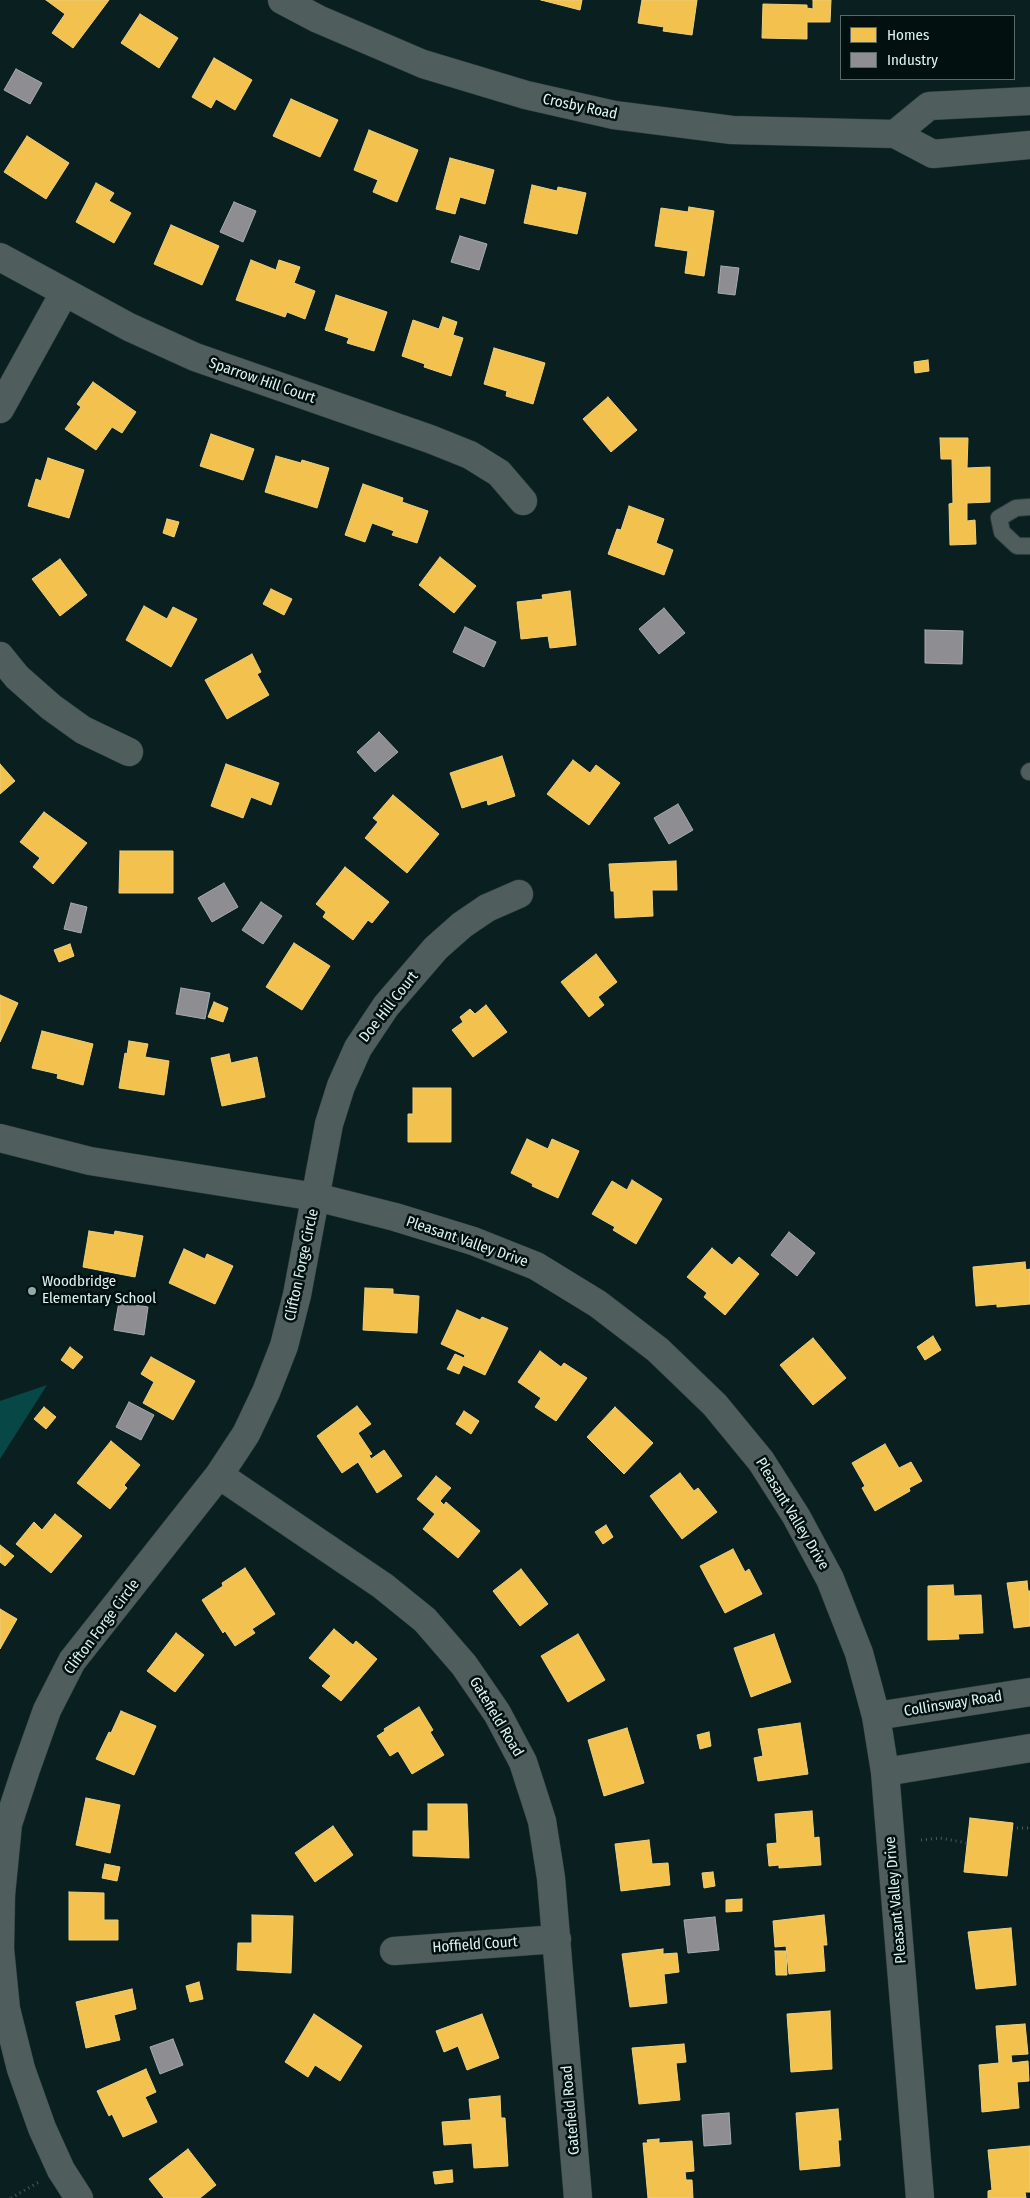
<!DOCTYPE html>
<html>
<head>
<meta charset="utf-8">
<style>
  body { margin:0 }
  #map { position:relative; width:1030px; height:2198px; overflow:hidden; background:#0a2020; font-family:"Fira Sans Condensed",sans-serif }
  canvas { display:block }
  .legend { position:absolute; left:840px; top:15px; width:175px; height:65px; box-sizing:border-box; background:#021010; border:1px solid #5a6a6a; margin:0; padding:6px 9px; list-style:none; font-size:15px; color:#ddf2f1 }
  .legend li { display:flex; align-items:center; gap:10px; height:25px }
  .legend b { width:25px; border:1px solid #5a6a6a }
</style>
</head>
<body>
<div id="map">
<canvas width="1030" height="2198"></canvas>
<ul class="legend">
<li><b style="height:14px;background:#f2c14e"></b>Homes</li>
<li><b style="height:14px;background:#8d8d92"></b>Industry</li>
</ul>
</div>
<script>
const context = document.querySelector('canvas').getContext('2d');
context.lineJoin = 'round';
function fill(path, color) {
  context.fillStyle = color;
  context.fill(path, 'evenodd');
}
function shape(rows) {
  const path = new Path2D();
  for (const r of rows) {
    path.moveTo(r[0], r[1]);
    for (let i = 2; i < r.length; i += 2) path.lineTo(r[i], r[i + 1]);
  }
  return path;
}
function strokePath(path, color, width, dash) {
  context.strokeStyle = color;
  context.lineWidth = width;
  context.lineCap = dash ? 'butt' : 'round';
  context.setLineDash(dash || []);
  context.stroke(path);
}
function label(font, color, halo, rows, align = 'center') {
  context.font = font + ' "Fira Sans Condensed",sans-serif';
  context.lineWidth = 5;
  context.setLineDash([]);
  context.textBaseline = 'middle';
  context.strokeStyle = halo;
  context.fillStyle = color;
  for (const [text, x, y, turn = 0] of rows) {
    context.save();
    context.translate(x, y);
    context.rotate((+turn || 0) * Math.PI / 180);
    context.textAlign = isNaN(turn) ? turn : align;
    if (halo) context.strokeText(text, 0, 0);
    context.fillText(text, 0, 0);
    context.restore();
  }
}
fill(shape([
  [47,1385,0,1459,0,1401]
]), '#074847');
const homes = shape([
  [46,0,109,0,73,48,52,33,65,14,46,0],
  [541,0,582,0,580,10,541,0],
  [642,0,697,0,692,35,663,31,664,27,638,23,642,0],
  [813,0,831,0,830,22,807,22,807,39,762,38,763,4,807,5,807,8,813,9,813,0],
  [140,14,178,38,159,68,121,43,140,14],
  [214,58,252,80,235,110,216,99,211,108,192,97,214,58],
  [291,99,338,120,320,157,273,136,291,99],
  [369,130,418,150,397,202,373,192,378,180,354,170,369,130],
  [27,136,69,163,46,199,4,172,27,136],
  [450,158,494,170,485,204,460,197,455,214,436,209,450,158],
  [96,183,114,193,109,201,131,213,114,243,76,222,96,183],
  [532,185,557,191,558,187,586,193,577,234,524,223,532,185],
  [689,207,714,211,704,276,685,273,688,251,655,246,661,208,688,212,689,207],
  [171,225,219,246,202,285,154,264,171,225],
  [251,260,276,270,279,260,300,267,294,283,315,291,305,319,287,312,285,317,236,300,251,260],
  [336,295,387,312,374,351,347,343,349,338,325,330,336,295],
  [443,317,457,322,453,335,463,338,451,376,424,367,425,364,402,356,413,320,439,329,443,317],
  [494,348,545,363,533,404,506,396,507,391,484,384,494,348],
  [928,360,929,371,915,373,914,362,928,360],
  [93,382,136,412,122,433,112,427,96,450,65,429,81,407,77,404,93,382],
  [608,397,637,430,611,452,583,419,608,397],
  [211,434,254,449,243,480,200,466,211,434],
  [940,438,968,438,967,468,990,467,990,502,967,503,967,521,975,520,976,544,950,545,949,504,953,503,952,459,941,459,940,438],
  [276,456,301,463,302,460,329,468,317,508,265,492,276,456],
  [48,458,84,470,69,518,28,506,36,479,41,481,48,458],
  [363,484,403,498,402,502,428,511,417,543,392,535,394,531,372,523,365,542,345,535,363,484],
  [629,506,664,519,656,543,673,550,664,575,608,554,617,529,621,530,629,506],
  [167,519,179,522,174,537,163,533,167,519],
  [440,557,476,586,454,613,419,585,440,557],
  [60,559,87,595,60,616,32,579,60,559],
  [271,589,292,599,284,615,263,604,271,589],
  [570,591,576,645,550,648,548,636,521,639,517,602,543,599,542,595,570,591],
  [144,606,167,619,173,607,197,619,171,667,126,640,144,606],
  [252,654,261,672,257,674,269,695,227,719,205,680,252,654],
  [502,756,515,796,488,805,487,800,462,808,450,773,502,756],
  [573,760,590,773,596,765,620,783,589,825,547,794,573,760],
  [0,764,15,781,0,794,0,764],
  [226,764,279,783,271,805,251,797,243,818,211,806,226,764],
  [393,795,439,834,407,873,365,838,378,822,373,818,393,795],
  [44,812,87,843,53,884,33,867,40,858,20,842,44,812],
  [120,851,173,851,173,893,119,893,120,851],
  [676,861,677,890,652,890,653,916,615,918,614,891,611,891,609,864,676,861],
  [345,867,389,902,372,923,368,920,353,940,323,917,326,912,316,904,345,867],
  [294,943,330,966,302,1010,266,987,294,943],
  [70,944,74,956,59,962,54,950,70,944],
  [596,954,617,982,598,997,604,1005,589,1017,561,982,596,954],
  [0,995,18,1003,0,1042,0,995],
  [214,1002,228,1008,223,1022,208,1017,214,1002],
  [486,1005,507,1032,473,1057,452,1030,463,1022,460,1017,470,1009,475,1014,486,1005],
  [42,1031,93,1044,83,1085,57,1078,58,1074,32,1068,42,1031],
  [129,1041,148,1044,145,1057,169,1061,164,1095,119,1088,125,1053,127,1054,129,1041],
  [229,1054,231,1063,257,1057,265,1097,222,1106,211,1058,229,1054],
  [413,1088,451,1088,451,1142,408,1142,408,1114,413,1114,413,1088],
  [527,1139,548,1149,552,1139,579,1151,558,1198,532,1186,533,1184,511,1173,527,1139],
  [632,1180,662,1199,636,1244,613,1230,615,1227,592,1214,612,1181,627,1190,632,1180],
  [89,1231,114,1235,115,1231,143,1236,135,1277,83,1267,89,1231],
  [712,1248,732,1265,739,1257,759,1274,725,1315,704,1297,707,1293,687,1277,712,1248],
  [184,1249,205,1259,207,1254,233,1266,215,1304,169,1283,184,1249],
  [1025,1262,1026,1270,1030,1269,1030,1304,997,1307,997,1304,976,1306,973,1267,1025,1262],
  [365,1288,393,1289,393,1294,419,1296,417,1333,363,1330,365,1288],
  [457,1310,480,1320,482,1317,508,1328,485,1375,463,1365,459,1374,447,1369,455,1354,464,1358,465,1355,441,1344,457,1310],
  [933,1336,941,1350,925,1360,917,1347,933,1336],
  [813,1338,846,1378,813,1405,780,1365,813,1338],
  [70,1347,83,1357,73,1369,61,1360,70,1347],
  [540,1351,561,1367,564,1363,587,1378,556,1421,535,1407,541,1398,518,1382,540,1351],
  [151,1357,195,1381,173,1420,143,1403,154,1382,141,1374,151,1357],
  [357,1406,371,1424,358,1433,372,1454,369,1455,371,1459,384,1450,402,1476,377,1493,358,1462,342,1473,317,1436,357,1406],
  [44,1407,56,1417,46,1429,34,1419,44,1407],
  [615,1407,653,1443,624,1474,587,1437,615,1407],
  [464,1411,479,1421,471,1434,456,1424,464,1411],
  [111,1441,140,1465,124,1485,127,1488,110,1509,77,1483,111,1441],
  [885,1444,899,1468,911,1462,922,1481,909,1488,910,1491,875,1511,862,1488,865,1486,852,1463,885,1444],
  [680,1473,694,1491,698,1488,717,1512,682,1539,650,1496,680,1473],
  [436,1476,451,1488,440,1501,444,1505,446,1502,480,1531,458,1558,423,1529,435,1514,417,1499,436,1476],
  [55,1514,82,1536,51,1573,16,1544,34,1522,42,1530,55,1514],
  [606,1525,613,1537,603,1544,595,1532,606,1525],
  [0,1545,14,1556,5,1566,0,1562,0,1545],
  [733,1549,745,1572,749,1569,762,1594,725,1613,700,1566,733,1549],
  [245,1568,275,1614,252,1629,255,1633,235,1646,225,1631,223,1633,202,1600,223,1586,222,1583,245,1568],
  [521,1569,548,1604,520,1626,493,1591,521,1569],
  [1027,1581,1028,1591,1030,1591,1030,1626,1014,1628,1007,1583,1027,1581],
  [953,1585,954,1596,981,1595,983,1633,958,1634,959,1639,928,1640,928,1586,953,1585],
  [0,1609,17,1619,0,1649,0,1609],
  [334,1629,353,1645,356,1641,377,1659,341,1701,322,1686,331,1676,309,1658,334,1629],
  [176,1633,204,1655,175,1692,147,1671,176,1633],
  [578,1634,605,1680,568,1702,541,1656,578,1634],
  [774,1634,791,1682,751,1697,734,1648,774,1634],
  [419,1707,433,1730,430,1732,444,1755,412,1774,398,1751,390,1756,377,1736,385,1731,384,1729,419,1707],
  [121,1711,156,1726,134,1775,96,1759,109,1732,111,1733,121,1711],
  [800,1723,808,1774,758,1781,754,1758,763,1756,758,1729,800,1723],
  [627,1728,644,1783,604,1796,588,1740,627,1728],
  [709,1732,711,1746,700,1749,697,1735,709,1732],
  [86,1798,120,1805,110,1853,76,1845,86,1798],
  [428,1804,467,1804,469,1858,413,1856,413,1831,428,1831,428,1804],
  [812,1811,814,1838,819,1837,821,1865,779,1868,779,1865,769,1866,767,1844,777,1843,775,1814,812,1811],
  [970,1818,1013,1823,1007,1876,964,1872,970,1818],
  [333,1826,353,1855,315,1882,295,1853,333,1826],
  [649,1840,652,1864,668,1863,670,1885,621,1891,615,1844,649,1840],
  [105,1864,120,1867,117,1881,102,1878,105,1864],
  [713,1872,715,1886,704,1888,702,1873,713,1872],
  [69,1892,104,1893,104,1920,118,1920,118,1940,69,1940,69,1892],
  [742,1899,742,1911,726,1912,726,1900,742,1899],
  [252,1915,293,1916,291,1973,237,1970,238,1943,252,1943,252,1915],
  [824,1915,827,1945,823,1945,825,1971,789,1974,786,1946,775,1947,773,1921,824,1915],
  [1011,1928,1016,1985,976,1989,968,1932,1011,1928],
  [663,1949,663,1954,677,1953,679,1972,664,1974,667,2003,630,2007,622,1954,663,1949],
  [775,1951,786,1951,787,1975,776,1975,775,1951],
  [199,1982,203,1999,190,2002,186,1986,199,1982],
  [132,1989,136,2009,114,2015,120,2040,86,2048,76,2002,132,1989],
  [830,2011,832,2069,791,2072,787,2014,830,2011],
  [314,2014,362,2046,340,2081,315,2065,308,2077,285,2062,314,2014],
  [482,2014,499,2058,467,2070,458,2046,444,2052,436,2031,482,2014],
  [1025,2024,1028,2054,1011,2055,1012,2063,1028,2061,1029,2081,1017,2082,1019,2108,982,2112,979,2065,999,2063,996,2026,1025,2024],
  [684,2044,686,2062,676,2063,680,2100,639,2104,632,2048,684,2044],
  [146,2069,156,2092,145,2097,157,2122,123,2137,112,2114,109,2116,97,2091,146,2069],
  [500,2096,501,2118,505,2118,508,2166,474,2168,472,2143,444,2145,442,2122,471,2120,469,2099,500,2096],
  [838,2109,841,2140,838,2140,840,2166,800,2170,796,2113,838,2109],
  [659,2139,659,2143,692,2141,694,2171,685,2172,686,2180,692,2180,693,2198,648,2198,643,2143,648,2143,647,2140,659,2139],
  [1030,2146,1030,2192,1025,2192,1026,2198,988,2198,988,2191,992,2190,988,2150,1030,2146],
  [188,2149,216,2185,200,2198,164,2198,149,2179,188,2149],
  [452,2170,453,2182,435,2184,433,2172,452,2170]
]);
fill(homes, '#f2c14e');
strokePath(homes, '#ecd07f', 1);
const industry = shape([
  [16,69,42,83,30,104,4,90,16,69],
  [234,202,256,211,243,242,220,232,234,202],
  [460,236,487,244,479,270,451,262,460,236],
  [721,266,739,268,735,295,718,293,721,266],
  [664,608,685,633,659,654,639,629,664,608],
  [465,627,496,642,484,667,453,652,465,627],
  [925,630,963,631,962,664,925,663,925,630],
  [379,732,398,752,375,772,357,752,379,732],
  [678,804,693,830,669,844,654,818,678,804],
  [224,883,238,907,212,922,198,898,224,883],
  [261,902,282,916,263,944,242,930,261,902],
  [71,903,87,907,81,933,64,929,71,903],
  [181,988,210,993,205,1019,176,1014,181,988],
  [789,1232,815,1253,797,1276,771,1255,789,1232],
  [119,1302,148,1307,144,1335,114,1330,119,1302],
  [129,1402,154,1415,141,1440,116,1427,129,1402],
  [715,1917,719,1950,688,1953,684,1920,715,1917],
  [173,2039,183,2065,160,2074,150,2047,173,2039],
  [729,2113,731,2144,704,2146,702,2115,729,2113]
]);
fill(industry, '#8d8d92');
strokePath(industry, '#a5abae', 1);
const lane = shape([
  [1030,507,1016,508,999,518,1002,532,1017,546,1030,546],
  [1029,772,1030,771]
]);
const street = shape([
  [0,257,129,327,195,357,430,439,470,455,499,473,523,501],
  [0,409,64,293],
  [0,656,17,677,51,707,83,730,129,752],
  [219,1475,383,1586,425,1620,464,1665,497,1713,523,1762,542,1821,551,1878,578,2198],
  [394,1951,557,1939],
  [79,2198,61,2170,42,2128,21,2069,6,2009,0,1949,1,1895,8,1824,26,1769,47,1710,72,1661,219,1475,246,1434,266,1392,284,1346,297,1295,329,1124,341,1086,358,1048,386,1006,436,948,462,925,487,908,519,894]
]);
const secondary = shape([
  [282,0,318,19,423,64,526,95,614,115,732,130,895,134,933,154,1030,145],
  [895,134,929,106,1030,101],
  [0,1138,90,1161,316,1197,395,1217,473,1241,536,1266,598,1304,658,1350,715,1405,761,1461,796,1516,830,1579,859,1653,876,1716,885,1772,920,2198],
  [876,1716,1030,1692],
  [885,1772,1030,1748]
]);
strokePath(lane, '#2e3c3c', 18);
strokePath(street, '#2e3c3c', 29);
strokePath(secondary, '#2e3c3c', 29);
strokePath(shape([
  [1017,1828,1030,1828],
  [921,1840,940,1838,967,1843],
  [11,2198,39,2182]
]), '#4b5959', 3, [1, 4]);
strokePath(lane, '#4f5d5d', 16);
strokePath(street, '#4f5d5d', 28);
strokePath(secondary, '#4f5d5d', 28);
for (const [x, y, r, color] of [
  [32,1291,5,"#93a8a8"]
]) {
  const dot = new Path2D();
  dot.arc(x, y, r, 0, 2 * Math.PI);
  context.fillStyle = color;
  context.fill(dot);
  strokePath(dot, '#021010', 2);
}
label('15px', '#ddf2f1', '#021010', [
  ["Crosby Road",580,107,12],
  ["Sparrow Hill Court",262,381,19],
  ["Doe Hill Court",389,1007,-52],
  ["Pleasant Valley Drive",467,1242,19],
  ["Clifton Forge Circle",302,1265,-78],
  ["Pleasant Valley Drive",792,1514,59],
  ["Clifton Forge Circle",102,1627,-53],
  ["Collinsway Road",953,1704,-9],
  ["Gatefield Road",496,1717,59],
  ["Pleasant Valley Drive",896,1900,-95],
  ["Hoffield Court",475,1945,-4],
  ["Gatefield Road",571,2110,-95]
]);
label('15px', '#ddf2f1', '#021010', [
  ["Woodbridge",42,1282],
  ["Elementary School",42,1299]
], 'left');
</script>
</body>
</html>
